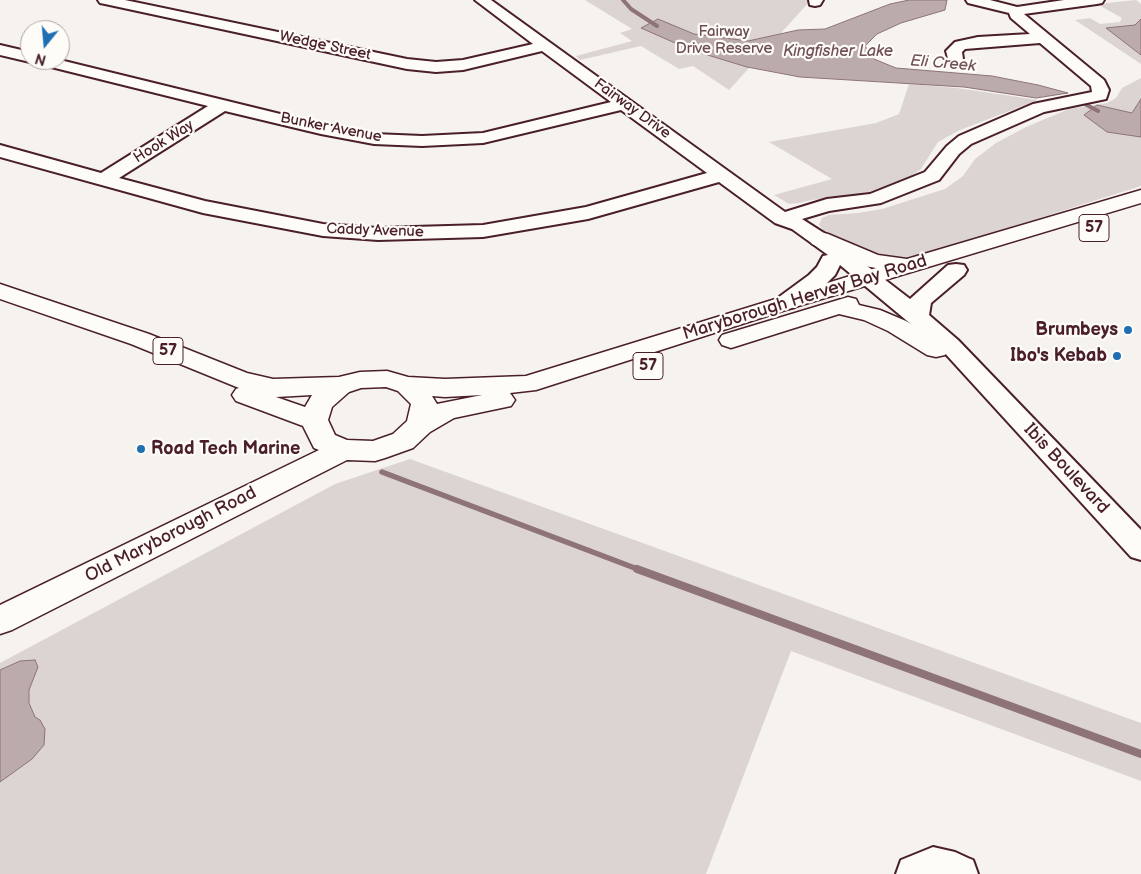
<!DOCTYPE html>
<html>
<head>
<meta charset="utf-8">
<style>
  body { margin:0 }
  #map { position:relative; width:1141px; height:874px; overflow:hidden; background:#f6f3ef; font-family:"Balsamiq Sans",sans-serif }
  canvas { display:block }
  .north { position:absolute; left:20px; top:20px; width:50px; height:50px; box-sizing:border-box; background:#fdfcf7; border:1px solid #b5a4a5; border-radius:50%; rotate:197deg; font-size:14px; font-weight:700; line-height:20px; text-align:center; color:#4a1f2b }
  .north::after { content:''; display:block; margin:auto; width:18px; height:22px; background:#1f6fb2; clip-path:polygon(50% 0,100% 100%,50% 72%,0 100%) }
</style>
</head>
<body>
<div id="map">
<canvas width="1141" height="874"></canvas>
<div class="north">N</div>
</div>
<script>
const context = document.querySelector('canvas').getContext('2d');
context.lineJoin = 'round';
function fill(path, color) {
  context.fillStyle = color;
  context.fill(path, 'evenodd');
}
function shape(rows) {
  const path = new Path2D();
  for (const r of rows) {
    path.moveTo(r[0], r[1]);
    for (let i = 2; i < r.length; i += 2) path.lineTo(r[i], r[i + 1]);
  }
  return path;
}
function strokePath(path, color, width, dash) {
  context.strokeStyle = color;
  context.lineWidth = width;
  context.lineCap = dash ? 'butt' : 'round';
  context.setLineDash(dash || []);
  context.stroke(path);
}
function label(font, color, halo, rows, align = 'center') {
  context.font = font + ' "Balsamiq Sans",sans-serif';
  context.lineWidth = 4.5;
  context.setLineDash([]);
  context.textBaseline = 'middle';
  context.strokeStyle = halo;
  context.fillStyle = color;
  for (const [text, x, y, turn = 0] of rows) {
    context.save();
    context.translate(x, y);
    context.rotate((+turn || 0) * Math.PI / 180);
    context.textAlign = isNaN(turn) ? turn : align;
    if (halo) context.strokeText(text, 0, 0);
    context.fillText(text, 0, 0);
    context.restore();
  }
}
fill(shape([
  [585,0,811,0,729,90,693,66,679,69,641,46,580,60,576,56,632,41,620,33,632,29],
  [1136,0,1141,4,1141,64,1075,20,1090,18,1100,24,1120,22,1122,18,1097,4],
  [1141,78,1141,186,916,257,899,259,889,259,831,240,819,225,822,218,829,215,858,213,882,209,945,189,963,176,975,159,996,143,1026,127,1069,109,1107,103,1116,98,1122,88],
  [909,84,957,88,1038,100,960,130,938,142,921,169,913,175,896,182,856,197,811,200,799,203,789,204,774,195,832,179,769,142,876,123,899,114],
  [410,459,1141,723,1141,781,791,651,706,874,0,874,0,663,335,484]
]), '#dcd4d2');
const water = shape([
  [909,0,947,0,945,10,901,23,877,34,865,46,874,59,896,68,992,76,1038,85,1068,93,1036,98,964,87,800,77,747,67,691,50,641,28,658,19,694,34,748,41,798,30,825,29,890,4,909,0],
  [1141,19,1141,55,1106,28,1135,25,1141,19],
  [1141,99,1141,137,1107,132,1084,115,1097,105,1132,113,1141,99],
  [35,660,38,667,29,690,29,703,35,717,40,720,45,729,44,745,32,759,0,782,0,670,20,661,35,660]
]);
fill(water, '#bbabac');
strokePath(water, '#8e7378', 1);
strokePath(shape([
  [623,0,631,9,657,26],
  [1083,103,1098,111]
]), '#8e7378', 4);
strokePath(shape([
  [382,472,640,570]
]), '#8e7378', 5.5);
strokePath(shape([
  [637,569,1141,754]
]), '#8e7378', 8);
const minor = shape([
  [98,0,125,0,407,59,436,62,463,60,533,44,475,0,491,0,785,212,827,199,870,194,925,172,947,146,959,136,1033,104,1092,92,1091,86,1040,43,965,49,962,52,963,59,961,62,949,62,946,51,955,42,978,37,1030,34,1011,18,1009,13,968,3,966,0,990,0,1017,7,1064,0,1104,0,1102,3,1097,4,1024,14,1104,80,1109,90,1106,99,1044,112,971,144,959,154,939,180,881,203,829,211,802,219,827,235,910,299,948,265,956,264,964,265,967,270,964,275,931,303,929,315,958,340,1141,530,1141,560,1131,557,942,350,840,265,835,275,825,285,795,307,787,309,779,307,776,302,779,297,809,275,817,267,823,256,828,255,792,229,775,223,719,182,588,219,483,237,378,240,323,236,203,213,0,157,0,145,101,173,208,106,35,63,34,61,30,62,0,55,0,45,30,52,30,60,60,60,321,124,374,134,422,136,483,133,611,102,542,51,463,70,436,72,407,69,105,4,100,3,98,0],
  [621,110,707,173,586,207,483,225,378,228,323,224,205,201,119,178,225,111,321,134,374,144,422,146,483,143,621,110],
  [809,0,823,0,820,5,815,6,810,5,809,0],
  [933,847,955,852,968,858,973,860,978,874,896,874,901,860,933,847]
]);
const major = shape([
  [1141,190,1141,203,795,307,536,390,510,393,515,400,511,406,454,418,430,432,413,448,385,458,375,461,347,460,12,630,0,634,0,605,319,450,314,448,303,426,236,401,232,395,236,389,239,388,131,344,0,299,0,284,149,334,247,373,273,379,339,377,360,372,387,371,408,377,445,379,526,376,876,268,865,266,812,244,809,239,812,234,820,232,828,234,878,255,907,259,1141,190],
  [386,387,398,391,411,404,407,421,393,434,373,441,347,440,335,435,328,420,332,407,349,392,361,388,386,387],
  [312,395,305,407,276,397,312,395],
  [482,395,437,404,432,396,445,397,482,395],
  [848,297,856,299,859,305,880,310,906,321,945,343,948,349,945,355,936,357,927,355,888,331,864,320,839,314,731,348,722,345,719,340,722,335,848,297]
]);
strokePath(minor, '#4a1f2b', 4);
strokePath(major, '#4a1f2b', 3);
fill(minor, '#fdfcf7');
fill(major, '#fdfcf7');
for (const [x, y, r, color] of [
  [1128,330,5,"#1f6fb2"],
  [1117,356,5,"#1f6fb2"],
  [141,449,5,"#1f6fb2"]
]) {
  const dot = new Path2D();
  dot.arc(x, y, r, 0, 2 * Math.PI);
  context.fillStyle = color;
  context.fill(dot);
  strokePath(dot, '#fdfcf7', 2);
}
label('15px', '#6e4c55', '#fdfcf7', [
  ["Fairway",724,32],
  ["Drive Reserve",724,49]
]);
label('15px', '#4a1f2b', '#fdfcf7', [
  ["Wedge Street",325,46,12],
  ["Fairway Drive",632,109,36],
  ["Bunker Avenue",331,128,11],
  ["Hook Way",164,142,-32],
  ["Caddy Avenue",375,231,2]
]);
label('italic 16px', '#725058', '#fdfcf7', [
  ["Kingfisher Lake",838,52],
  ["Eli Creek",943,64,5]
]);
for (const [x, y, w] of [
  [1094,228,30],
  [168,351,30],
  [648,366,30]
]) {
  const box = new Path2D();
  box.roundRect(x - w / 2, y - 13.5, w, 27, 4);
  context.fillStyle = '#fdfcf7';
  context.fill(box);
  strokePath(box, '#4a1f2b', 1);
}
label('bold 16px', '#4a1f2b', null, [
  ["57",1094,228],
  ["57",168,351],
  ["57",648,366]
]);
label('18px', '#4a1f2b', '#fdfcf7', [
  ["Maryborough Hervey Bay Road",805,298,-17],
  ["Ibis Boulevard",1066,469,47],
  ["Old Maryborough Road",171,535,-27]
]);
label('bold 18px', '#4a1f2b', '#fdfcf7', [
  ["Brumbeys",1118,330],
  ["Ibo's Kebab",1107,356],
  ["Road Tech Marine",151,449,"left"]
], 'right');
</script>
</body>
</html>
